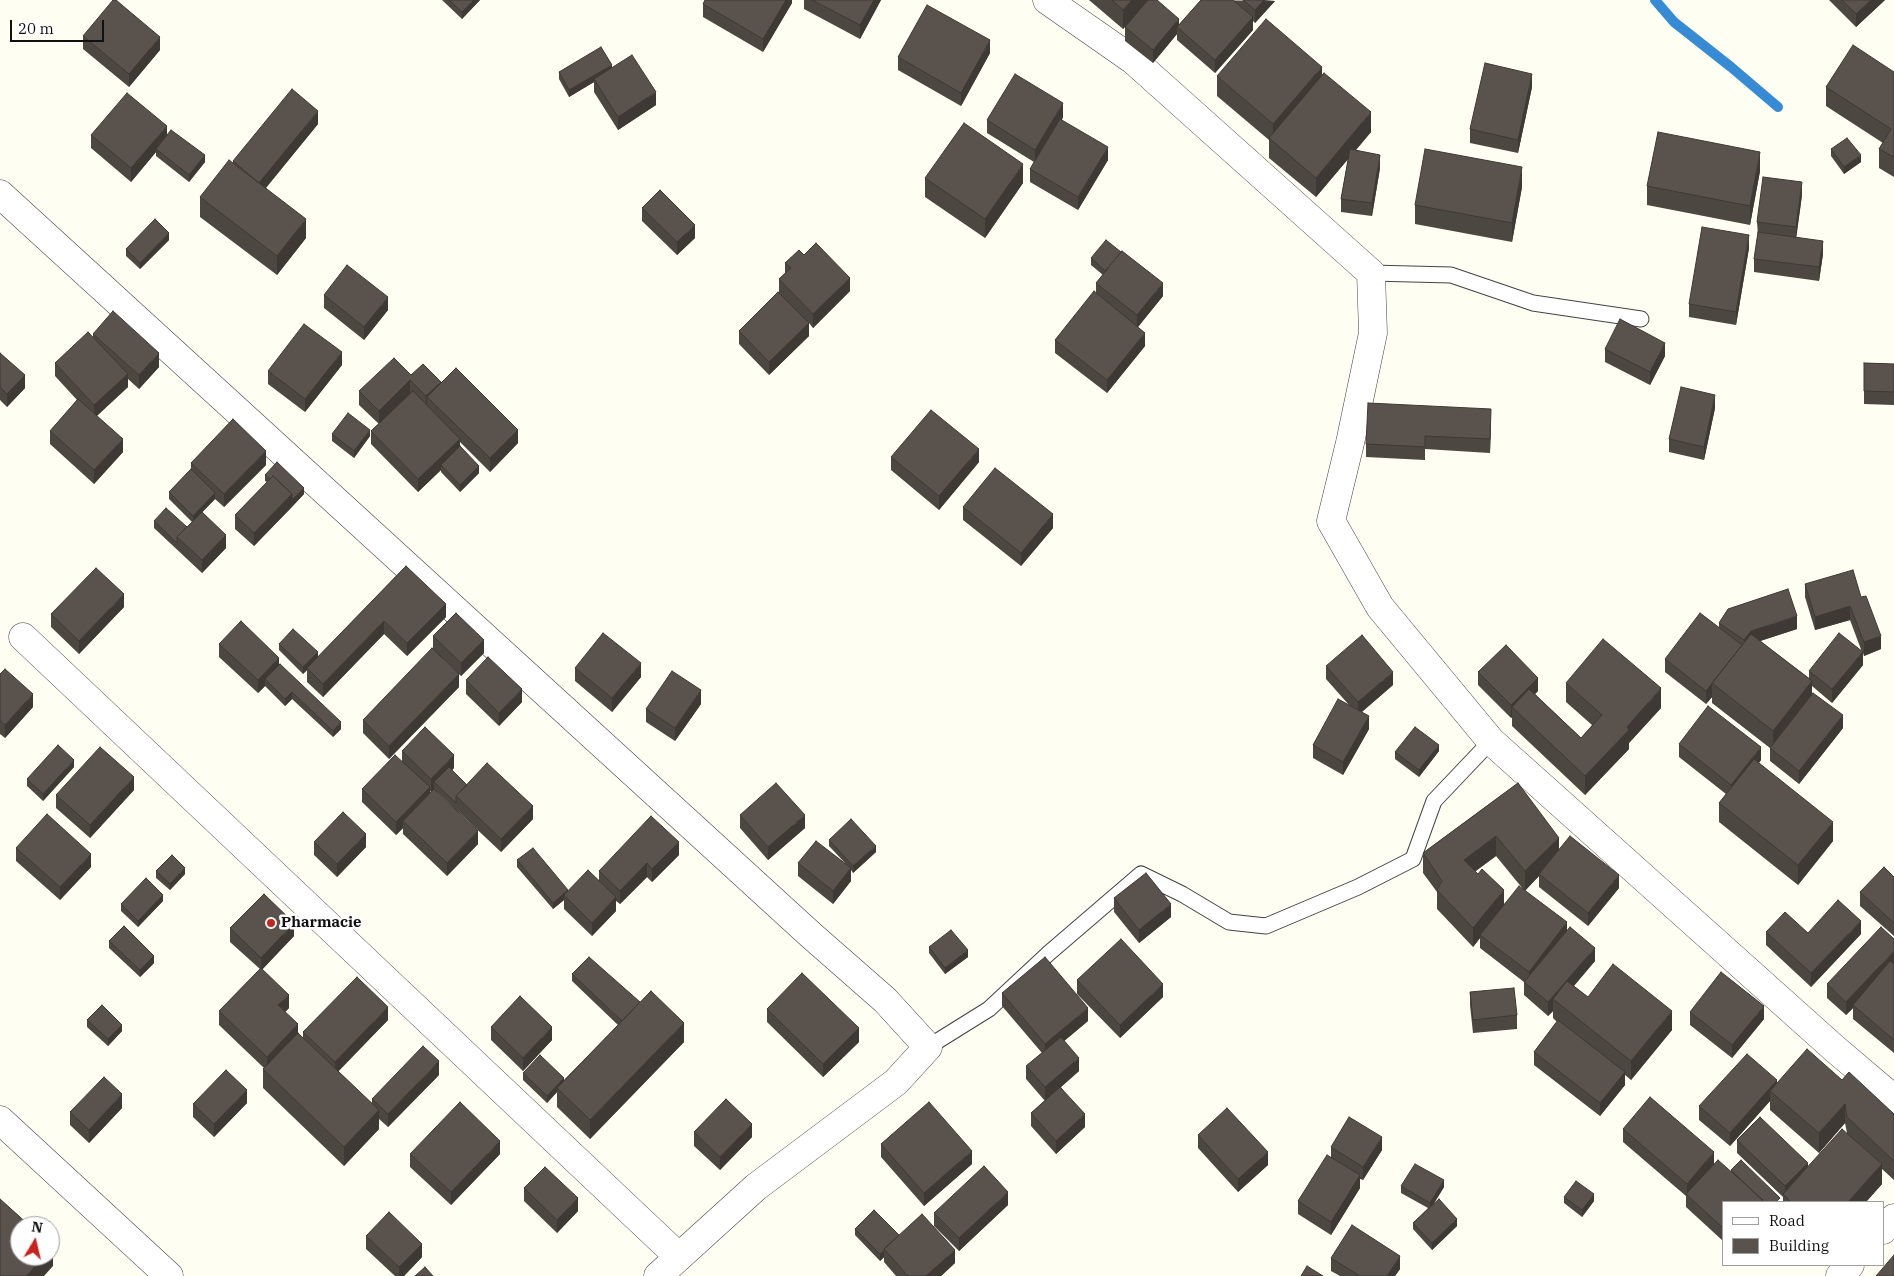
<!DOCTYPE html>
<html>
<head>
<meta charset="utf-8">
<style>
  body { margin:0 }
  #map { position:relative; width:1894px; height:1276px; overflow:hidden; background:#fffef3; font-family:"IBM Plex Serif",serif }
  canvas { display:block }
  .legend { position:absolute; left:1722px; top:1201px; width:162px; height:65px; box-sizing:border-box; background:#fff; border:1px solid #9f9f9f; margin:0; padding:6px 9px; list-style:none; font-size:15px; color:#101010 }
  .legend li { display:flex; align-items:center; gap:10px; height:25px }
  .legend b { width:25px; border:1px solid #9f9f9f }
  .north { position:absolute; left:10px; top:1216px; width:50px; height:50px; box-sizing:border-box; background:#fff; border:1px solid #9f9f9f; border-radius:50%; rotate:9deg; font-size:14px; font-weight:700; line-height:20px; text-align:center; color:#101010 }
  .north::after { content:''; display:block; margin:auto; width:18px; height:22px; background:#c9231f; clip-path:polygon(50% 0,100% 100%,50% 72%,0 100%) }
  .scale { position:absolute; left:10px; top:20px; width:94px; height:22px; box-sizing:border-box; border:2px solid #101010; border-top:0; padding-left:6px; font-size:15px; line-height:18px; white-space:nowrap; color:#101010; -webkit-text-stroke:4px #fff; paint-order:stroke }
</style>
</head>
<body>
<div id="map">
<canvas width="1894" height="1276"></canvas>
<ul class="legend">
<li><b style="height:6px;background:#fff"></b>Road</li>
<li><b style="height:14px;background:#5a524c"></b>Building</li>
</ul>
<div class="north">N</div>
<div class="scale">20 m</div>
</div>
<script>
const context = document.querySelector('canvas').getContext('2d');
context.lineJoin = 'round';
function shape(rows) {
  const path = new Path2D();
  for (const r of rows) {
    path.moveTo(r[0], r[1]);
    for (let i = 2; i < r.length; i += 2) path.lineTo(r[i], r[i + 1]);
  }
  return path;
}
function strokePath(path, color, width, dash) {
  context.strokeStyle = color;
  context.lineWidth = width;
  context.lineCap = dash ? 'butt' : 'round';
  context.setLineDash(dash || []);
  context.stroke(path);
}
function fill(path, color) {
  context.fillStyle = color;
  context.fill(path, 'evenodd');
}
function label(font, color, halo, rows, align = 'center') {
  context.font = font + ' "IBM Plex Serif",serif';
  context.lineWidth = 5;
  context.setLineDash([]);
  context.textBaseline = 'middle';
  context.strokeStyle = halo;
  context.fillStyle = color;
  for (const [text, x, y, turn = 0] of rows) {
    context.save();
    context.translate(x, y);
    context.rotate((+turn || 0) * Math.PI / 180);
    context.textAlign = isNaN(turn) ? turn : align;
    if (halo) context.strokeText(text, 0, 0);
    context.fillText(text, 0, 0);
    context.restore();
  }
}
strokePath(shape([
  [1655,0,1674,22,1731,67,1778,107]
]), '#378bd5', 10);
const lane = shape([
  [1371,273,1451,275,1533,303,1641,319],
  [928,1047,989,1009,1049,953,1141,874,1182,894,1229,922,1266,926,1358,887,1413,859,1434,801,1491,741]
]);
const street = shape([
  [1047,0,1133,60,1371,273,1373,333,1350,443,1331,521,1380,607,1491,741,1835,1049,1894,1099],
  [0,194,812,936,885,1000,928,1047,896,1082,756,1187,658,1276],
  [23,637,679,1257],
  [0,1120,169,1276],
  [1883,1230,1894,1218],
  [1840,1276,1850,1265]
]);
strokePath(lane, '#434343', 17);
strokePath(street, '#434343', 29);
strokePath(lane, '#fff', 15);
strokePath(street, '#fff', 28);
fill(shape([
  [442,0,480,0,462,19],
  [792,0,792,3,763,52,703,17,703,4],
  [804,0,881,0,860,39,804,9],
  [1089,0,1157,0,1179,25,1201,0,1275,1,1255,23,1253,21,1253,30,1215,73,1177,40,1177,34,1153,63,1125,41,1125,27,1137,14,1123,29],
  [1829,0,1885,0,1856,27],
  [83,36,160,50,129,87,83,49],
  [990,53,961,106,898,70,898,57],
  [612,68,656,105,618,130,594,92,594,82,569,97,559,79,559,72],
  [1894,72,1894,177,1879,168,1879,149,1883,143,1826,106,1826,87],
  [1322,74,1371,132,1356,150,1380,168,1372,216,1341,212,1341,199,1348,159,1316,197,1269,158,1269,140,1217,96,1217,76],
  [1532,87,1518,153,1470,143,1470,129],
  [1063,117,1062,120,1108,160,1078,210,1030,182,1030,169,1034,162,987,133,987,120],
  [318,124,266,188,306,238,277,275,200,217,200,197,233,163,233,161],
  [91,135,167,136,205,162,189,182,156,156,156,152,131,182,91,148],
  [1831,149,1861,162,1844,174,1831,156],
  [1760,171,1750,225,1647,205,1647,186],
  [925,178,1023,183,985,238,925,197],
  [1522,187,1512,242,1415,224,1415,205],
  [1802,195,1796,237,1823,254,1819,281,1754,272,1754,259,1758,235,1757,222],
  [642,208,695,238,677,255,642,221],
  [169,240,140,269,126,256,126,249],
  [1749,248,1736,325,1689,317,1689,304],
  [1091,258,1163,296,1138,327,1145,346,1107,393,1055,353,1055,340,1096,294,1096,283,1103,275,1091,265],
  [785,263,850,291,813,328,809,323,809,336,769,375,739,344,739,331,779,292,779,279,785,273],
  [324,295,388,310,364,340,324,308],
  [93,334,159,367,139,389,128,379,128,387,97,416,123,452,94,484,50,444,50,431,77,400,55,376,55,363,93,337],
  [1605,349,1665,356,1650,385,1605,362],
  [0,353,25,388,7,407,0,400],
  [1864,363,1894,364,1894,405,1864,404],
  [342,365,305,412,268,384,268,371],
  [411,375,441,384,518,443,490,472,460,442,460,446,479,473,460,492,441,472,441,470,418,492,371,444,371,431,379,424,359,405,359,391],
  [1715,408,1704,460,1669,452,1669,439],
  [1491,422,1490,453,1425,449,1425,460,1366,457,1366,444],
  [332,434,370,436,354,458,332,441],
  [891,457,979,462,939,510,891,470],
  [191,463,266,465,224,507,215,499,202,512,226,548,202,573,154,528,154,521,187,527,192,522,169,499,169,492,191,469],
  [265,475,304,494,254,546,235,529,235,515,267,482,265,481],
  [963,507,1053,528,1021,566,963,520],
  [406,566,446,617,407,656,384,634,323,697,307,682,307,670,303,674,279,650,279,644,318,657],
  [1805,584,1861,597,1881,649,1864,656,1863,653,1863,665,1832,703,1812,686,1812,694,1843,728,1799,784,1770,761,1770,748,1712,703,1712,697,1706,704,1665,672,1665,659,1719,627,1719,623,1797,629,1760,641,1809,678,1809,671,1862,652,1850,620,1815,630,1805,597],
  [124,607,79,654,51,627,51,614],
  [433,636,484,653,461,676,442,658,459,687,389,759,363,733,363,720,433,649],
  [219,644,279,664,341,729,333,737,292,699,285,706,265,686,258,693,219,657],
  [1326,666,1393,685,1362,712,1369,729,1343,775,1313,758,1313,745,1349,705,1326,679],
  [575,668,641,677,612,712,575,681],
  [1478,672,1538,691,1535,694,1581,738,1592,725,1566,702,1566,683,1661,708,1629,743,1629,749,1585,795,1512,726,1512,717,1511,718,1478,685],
  [0,674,33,707,5,738,0,734],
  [466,680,522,702,499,726,466,694],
  [701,704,675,741,646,722,646,709],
  [1679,744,1761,760,1759,763,1833,841,1798,885,1719,822,1719,803,1726,794,1679,757],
  [402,751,454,768,452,770,467,785,533,819,501,852,434,789,431,792,430,791,430,794,478,844,447,876,403,834,403,828,396,835,362,802,362,789,402,761],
  [1439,751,1419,777,1395,759,1395,752],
  [74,767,43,801,27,786,27,779],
  [1518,783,1559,849,1619,888,1588,926,1539,887,1539,876,1525,890,1567,931,1595,961,1574,986,1588,997,1672,1030,1631,1080,1625,1075,1625,1085,1600,1116,1534,1065,1534,1052,1557,1022,1553,1018,1553,1011,1548,1016,1524,995,1524,982,1480,948,1480,938,1473,947,1437,909,1437,892,1423,873,1423,853],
  [1496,856,1523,889,1504,904,1475,871],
  [134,790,90,838,56,808,56,795],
  [740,815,805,828,768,860,740,828],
  [829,840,876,852,853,873,851,870,851,881,833,904,798,876,798,863,845,863,829,846],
  [314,842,366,847,337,877,314,855],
  [16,848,91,867,60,900,16,861],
  [679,855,652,882,647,877,620,904,616,901,616,911,592,936,564,909,564,900,553,909,517,867,517,860,568,891,599,880,599,871],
  [156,871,185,874,170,890,156,878],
  [1894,877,1894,936,1860,906,1860,892],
  [1114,898,1171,917,1139,943,1114,912],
  [163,901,138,927,121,911,121,904],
  [230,928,294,936,262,969,289,1008,285,1012,298,1033,303,1038,303,1032,388,1020,338,1071,372,1104,372,1099,439,1075,388,1127,379,1119,379,1129,344,1166,263,1088,263,1069,264,1068,219,1025,219,1011,260,969,230,942],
  [1766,932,1861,934,1811,987,1766,945],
  [109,941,154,963,140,977,109,948],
  [929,947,968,957,945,974,929,953],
  [1894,964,1894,1053,1853,1019,1853,1008,1846,1015,1827,998,1827,984],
  [572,974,684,1042,590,1139,557,1107,557,1092,547,1103,523,1080,523,1073,564,1080,618,1025,572,981],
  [1077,980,1163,997,1120,1038,1077,994],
  [1470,992,1517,1015,1517,1029,1473,1033,1470,1005],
  [1002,993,1088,1021,1064,1041,1079,1071,1061,1087,1085,1127,1056,1154,1031,1126,1031,1113,1045,1101,1026,1079,1026,1066,1042,1053,1002,1006],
  [767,1009,859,1042,823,1077,767,1022],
  [1690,1012,1764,1019,1732,1058,1690,1025],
  [87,1020,122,1031,108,1046,87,1027],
  [491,1027,552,1040,523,1071,491,1040],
  [1842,1080,1894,1114,1894,1180,1882,1169,1882,1184,1866,1202,1783,1202,1783,1197,1737,1153,1737,1140,1808,1167,1847,1133,1845,1123,1819,1153,1770,1110,1770,1101,1730,1146,1699,1120,1699,1106,1777,1083],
  [247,1103,214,1137,193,1117,193,1104],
  [122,1108,89,1143,70,1125,70,1112],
  [1623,1129,1714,1164,1731,1172,1731,1170,1780,1202,1723,1202,1723,1241,1686,1207,1686,1196,1623,1142],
  [694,1132,752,1137,720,1170,694,1146],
  [1198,1135,1268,1165,1238,1192,1198,1148],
  [881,1144,972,1164,924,1206,881,1157],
  [1331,1147,1382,1150,1363,1180,1360,1179,1360,1188,1331,1235,1298,1214,1298,1201,1331,1157],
  [410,1154,500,1154,451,1205,410,1167],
  [1401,1186,1444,1187,1434,1203,1457,1226,1432,1250,1413,1229,1413,1223,1428,1208,1401,1193],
  [524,1188,578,1211,557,1233,524,1201],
  [1564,1197,1594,1201,1582,1217,1564,1203],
  [1008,1205,959,1251,934,1226,934,1213],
  [855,1229,899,1235,955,1263,941,1276,896,1276,884,1262,884,1257,880,1261,855,1235],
  [366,1236,422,1257,404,1276,395,1276,366,1249],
  [1331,1258,1400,1269,1395,1276,1340,1276,1331,1271]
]), '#4d4741');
fill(shape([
  [474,0,480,0,462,19,462,12],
  [786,0,792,0,792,3,763,52,763,39],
  [874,0,881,0,860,39,860,25],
  [1132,0,1149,0,1123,29,1123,10],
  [1264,0,1275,1,1255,23,1255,10],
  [1871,0,1885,0,1856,27,1856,14],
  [1253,17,1253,30,1215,73,1215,60],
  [1179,19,1179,29,1177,27,1177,34,1153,63,1153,50],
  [160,37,160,50,129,87,129,74],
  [990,40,990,53,961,106,961,93],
  [612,65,612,72,594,79,594,82,569,97,569,90],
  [1322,67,1322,86,1273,142,1273,124],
  [1532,74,1532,87,1518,153,1518,140],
  [656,92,656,105,618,130,618,117],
  [1063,103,1063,117,1035,163,1035,150],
  [318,111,318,124,259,196,259,183],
  [1371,112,1371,132,1316,197,1316,178],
  [167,126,167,139,156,149,156,152,131,182,131,168],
  [1108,147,1108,160,1078,210,1078,197],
  [1760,152,1760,171,1750,225,1750,206],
  [205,155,205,162,189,182,189,175],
  [1380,155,1380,168,1372,216,1372,203],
  [1861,155,1861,162,1844,174,1844,167],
  [1023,164,1023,183,985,238,985,219],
  [1522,167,1522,187,1512,242,1512,223],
  [1802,182,1802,195,1796,240,1796,227],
  [306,219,306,238,277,275,277,256],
  [695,225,695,238,677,255,677,242],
  [169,233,169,240,140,269,140,263],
  [1749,235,1749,248,1736,325,1736,312],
  [1823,241,1823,254,1819,281,1819,267],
  [850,278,850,291,813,328,813,314],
  [1163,283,1163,296,1137,328,1137,315],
  [388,297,388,310,364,340,364,327],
  [809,323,809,336,769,375,769,362],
  [1145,333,1145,346,1107,393,1107,380],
  [1665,343,1665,356,1650,385,1650,372],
  [342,352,342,365,305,412,305,399],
  [159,353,159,367,139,389,139,375],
  [128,374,128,387,94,418,94,405],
  [25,375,25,388,7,407,7,394],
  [410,380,410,393,379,424,379,411],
  [441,382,441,395,427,397,427,408,426,409,426,396],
  [1715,395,1715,408,1704,460,1704,447],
  [1491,409,1491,422,1490,453,1490,439],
  [370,430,370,436,354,458,354,451],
  [518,430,518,443,490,472,490,458],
  [123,439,123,452,94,484,94,470],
  [460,439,460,452,441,465,441,470,418,492,418,479],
  [979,449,979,462,939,510,939,496],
  [266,451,266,465,224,507,224,494],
  [479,466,479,473,460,492,460,485],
  [304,488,304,494,292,507,292,500],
  [215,493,215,499,193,522,193,516],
  [292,494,292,507,254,546,254,533],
  [1053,514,1053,528,1021,566,1021,553],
  [226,535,226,548,202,573,202,560],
  [124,594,124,607,79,654,79,641],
  [446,604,446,617,407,656,407,643],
  [1850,606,1850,620,1815,630,1815,617],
  [1797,616,1797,629,1751,644,1744,653,1744,640,1751,631],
  [384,621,384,634,323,697,323,684],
  [1881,636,1881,649,1864,656,1864,642],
  [484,640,484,653,461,676,461,663],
  [318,652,318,659,307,668,307,670,303,674,303,667],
  [1863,652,1863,665,1832,703,1832,689],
  [279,658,279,671,265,679,265,686,258,693,258,680],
  [641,663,641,677,612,712,612,698],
  [1393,672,1393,685,1358,715,1358,702],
  [459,674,459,687,389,759,389,746],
  [1538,678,1538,691,1517,712,1512,707,1512,717,1511,718,1511,705],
  [1812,681,1812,700,1773,750,1773,731],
  [1712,684,1712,697,1706,704,1706,691],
  [1661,688,1661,708,1629,743,1629,749,1585,795,1585,776],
  [522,689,522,702,499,726,499,713],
  [701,690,701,704,675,741,675,728],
  [292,692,292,699,285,706,285,699],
  [33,694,33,707,5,738,5,725],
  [1843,715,1843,728,1799,784,1799,771],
  [1369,716,1369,729,1343,775,1343,762],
  [341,722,341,729,333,737,333,731],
  [1439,745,1439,751,1419,777,1419,770],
  [1761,747,1761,760,1731,798,1731,785],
  [454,755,454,768,438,785,434,782,434,789,431,792,431,779],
  [74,760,74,767,43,801,43,794],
  [134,777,134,790,90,838,90,825],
  [430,787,430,800,403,821,403,828,396,835,396,822],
  [533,806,533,819,501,852,501,839],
  [805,815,805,828,768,860,768,847],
  [1833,822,1833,841,1798,885,1798,865],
  [478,831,478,844,447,876,447,863],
  [366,834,366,847,337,877,337,864],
  [1496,836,1496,856,1464,880,1464,860],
  [1559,838,1559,857,1539,874,1539,876,1525,891,1525,871],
  [679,842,679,855,652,882,652,869],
  [876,846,876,852,853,873,853,866],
  [91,854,91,867,60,900,60,887],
  [647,863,647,877,620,904,620,891],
  [185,868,185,874,170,890,170,884],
  [851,868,851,881,833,904,833,891],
  [1619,875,1619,888,1588,926,1588,913],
  [568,890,568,897,564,895,564,900,553,909,553,903],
  [1504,890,1504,910,1480,935,1480,938,1473,947,1473,928],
  [163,895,163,901,138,927,138,921],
  [616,897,616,911,592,936,592,923],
  [1171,904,1171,917,1139,943,1139,930],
  [1861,921,1861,934,1811,987,1811,973],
  [1567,922,1567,935,1529,985,1529,972],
  [294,923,294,936,261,971,261,958],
  [1595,948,1595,961,1558,1004,1553,999,1553,1011,1548,1016,1548,1002],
  [968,950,968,957,945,974,945,968],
  [1894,951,1894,964,1854,1007,1853,1005,1853,1008,1846,1015,1846,1002],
  [154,956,154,963,140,977,140,970],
  [1163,984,1163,997,1120,1038,1120,1025],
  [289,995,289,1008,278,1019,278,1005],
  [1764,1006,1764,1019,1732,1058,1732,1045],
  [388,1007,388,1020,335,1075,335,1062],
  [1088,1008,1088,1021,1045,1057,1045,1044],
  [1672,1011,1672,1030,1631,1080,1631,1061],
  [684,1023,684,1042,590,1139,590,1120],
  [298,1024,298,1038,267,1071,267,1057],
  [122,1025,122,1031,108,1046,108,1039],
  [552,1027,552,1040,523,1071,523,1058],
  [859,1028,859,1042,823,1077,823,1064],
  [1079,1058,1079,1071,1045,1101,1045,1087],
  [439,1061,439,1075,388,1127,388,1114],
  [1625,1072,1625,1085,1600,1116,1600,1103],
  [564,1078,564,1084,557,1088,557,1092,547,1103,547,1096],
  [1777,1080,1777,1093,1770,1091,1770,1101,1730,1146,1730,1133],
  [247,1090,247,1103,214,1137,214,1124],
  [122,1094,122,1108,89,1143,89,1130],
  [1845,1104,1845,1123,1819,1153,1819,1133],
  [379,1110,379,1129,344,1166,344,1147],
  [1085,1114,1085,1127,1056,1154,1056,1141],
  [752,1124,752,1137,720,1170,720,1157],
  [1382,1137,1382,1150,1363,1180,1363,1167],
  [500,1141,500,1154,451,1205,451,1192],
  [972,1151,972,1164,924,1206,924,1193],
  [1268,1152,1268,1165,1238,1192,1238,1179],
  [1714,1152,1714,1165,1687,1195,1687,1184],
  [1808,1163,1808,1176,1785,1196,1785,1186],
  [1882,1164,1882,1184,1866,1202,1848,1202],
  [1360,1175,1360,1188,1331,1235,1331,1222],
  [1444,1180,1444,1187,1430,1210,1430,1203],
  [1008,1192,1008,1205,959,1251,959,1238],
  [1594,1194,1594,1201,1582,1217,1582,1210],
  [578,1198,578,1211,557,1233,557,1220],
  [1457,1219,1457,1226,1432,1250,1432,1243],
  [422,1244,422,1257,404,1276,399,1276,399,1267],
  [53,1246,53,1266,44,1276,26,1276,44,1256,50,1256,50,1250],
  [955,1250,955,1263,941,1276,926,1276],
  [884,1251,884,1257,880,1261,880,1254],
  [1400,1256,1400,1269,1395,1276,1387,1276]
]), '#3f3935');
const building = shape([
  [113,0,116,0,160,37,129,74,83,36,113,0],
  [449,0,474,0,462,12,449,0],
  [705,0,786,0,763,39,703,4,705,0],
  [812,0,874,0,860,25,812,0],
  [1112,0,1132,0,1123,10,1112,0],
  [1148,0,1157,0,1179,19,1153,50,1125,27,1148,0],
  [1201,0,1233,0,1253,17,1215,60,1177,27,1201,0],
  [1243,0,1264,0,1255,10,1243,0],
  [1842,0,1871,0,1856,14,1842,0],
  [927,5,990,40,961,93,898,57,927,5],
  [1266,19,1322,67,1273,124,1217,76,1266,19],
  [1853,45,1894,72,1894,157,1879,149,1891,129,1826,87,1853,45],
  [601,47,612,65,569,90,559,72,601,47],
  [632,55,656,92,618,117,594,79,632,55],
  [1485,63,1532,74,1518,140,1470,129,1485,63],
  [1324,73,1371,112,1316,178,1269,138,1324,73],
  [1015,74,1063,103,1035,150,987,120,1015,74],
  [292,89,318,111,259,183,233,161,292,89],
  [127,93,167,126,131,168,91,135,127,93],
  [1060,119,1108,147,1078,197,1030,169,1060,119],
  [964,123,1023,164,985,219,925,178,964,123],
  [171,130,205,155,189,175,156,149,171,130],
  [1658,132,1760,152,1750,206,1647,186,1658,132],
  [1847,138,1861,155,1844,167,1831,149,1847,138],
  [1350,149,1380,155,1372,203,1341,199,1350,149],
  [1425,149,1522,167,1512,223,1415,205,1425,149],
  [229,160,306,219,277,256,200,197,229,160],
  [1763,177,1802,182,1796,227,1757,222,1763,177],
  [660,190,695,225,677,242,642,208,660,190],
  [155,219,169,233,140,263,126,249,155,219],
  [1702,227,1749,235,1736,312,1689,304,1702,227],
  [1758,232,1823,241,1819,267,1754,259,1758,232],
  [1106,240,1121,252,1105,271,1091,258,1106,240],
  [816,243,850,278,813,314,779,279,791,268,785,263,799,250,804,255,816,243],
  [1122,251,1163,283,1137,315,1096,283,1122,251],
  [347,265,388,297,364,327,324,295,347,265],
  [1094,291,1145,333,1107,380,1055,340,1094,291],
  [778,292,809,323,769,362,739,331,778,292],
  [113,311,159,353,139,375,93,334,113,311],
  [1620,319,1665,343,1650,372,1605,349,1620,319],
  [304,324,342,352,305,399,268,371,304,324],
  [88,332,128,374,94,405,55,363,88,332],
  [0,353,25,375,7,394,0,387,0,353],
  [394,358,411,375,423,364,441,382,426,396,410,380,379,411,359,391,394,358],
  [1864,363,1894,364,1894,392,1864,391,1864,363],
  [456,368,518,430,490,458,427,397,456,368],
  [1681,387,1715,395,1704,447,1669,439,1681,387],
  [413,391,460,439,418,479,371,431,413,391],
  [78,399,123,439,94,470,50,431,78,399],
  [1368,403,1491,409,1490,439,1425,436,1425,447,1366,444,1368,403],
  [931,410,979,449,939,496,891,457,931,410],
  [348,413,370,430,354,451,332,434,348,413],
  [233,419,266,451,224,494,191,463,233,419],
  [460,446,479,466,460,485,441,465,460,446],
  [277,462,304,488,292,500,292,494,273,476,270,479,265,475,277,462],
  [995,468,1053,514,1021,553,963,507,995,468],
  [191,469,215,493,193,516,169,492,191,469],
  [273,476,292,494,254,533,235,515,273,476],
  [166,508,187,527,177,537,177,543,154,521,166,508],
  [202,512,226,535,202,560,177,537,202,512],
  [406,566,446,604,407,643,384,621,323,684,307,668,406,566],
  [96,568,124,594,79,641,51,614,96,568],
  [1853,570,1861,597,1866,596,1881,636,1864,642,1850,606,1815,617,1805,584,1853,570],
  [1788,589,1797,616,1751,631,1744,640,1719,623,1728,609,1788,589],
  [456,613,484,640,461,663,433,636,456,613],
  [1700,613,1742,645,1706,691,1665,659,1700,613],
  [241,621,279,658,258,680,219,644,241,621],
  [293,629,318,652,303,667,279,644,293,629],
  [603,633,641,663,612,698,575,668,603,633],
  [1839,633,1863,652,1832,689,1809,671,1839,633],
  [1751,634,1812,681,1773,731,1712,683,1751,634],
  [1362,635,1393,672,1358,702,1326,666,1362,635],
  [1603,639,1661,688,1627,727,1629,730,1585,776,1512,707,1529,689,1581,738,1602,715,1566,683,1603,639],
  [1506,645,1538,678,1511,705,1478,672,1506,645],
  [432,648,459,674,389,746,363,720,432,648],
  [488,657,522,689,499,713,466,680,488,657],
  [280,664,341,722,333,731,292,692,285,699,265,679,280,664],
  [5,669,33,694,5,725,0,721,0,674,5,669],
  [672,671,701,690,675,728,646,709,672,671],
  [1813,693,1843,715,1799,771,1770,748,1813,693],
  [1338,699,1369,716,1343,762,1313,745,1338,699],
  [1708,706,1761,747,1731,785,1679,744,1708,706],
  [425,727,454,755,431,779,402,751,425,727],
  [1415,727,1439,745,1419,770,1395,752,1415,727],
  [58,745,74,760,43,794,27,779,58,745],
  [100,747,134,777,90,825,56,795,100,747],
  [395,755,430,787,396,822,362,789,395,755],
  [1754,759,1833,822,1798,865,1719,803,1754,759],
  [487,763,533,806,501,839,456,796,487,763],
  [449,767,467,785,456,796,456,803,434,782,449,767],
  [776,783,805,815,768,847,740,815,776,783],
  [1518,783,1559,838,1525,871,1496,836,1464,860,1478,874,1482,869,1504,890,1473,928,1437,890,1442,881,1423,853,1518,783],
  [434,789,478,831,447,863,403,821,434,789],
  [343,812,366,834,337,864,314,842,343,812],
  [47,814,91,854,60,887,16,848,47,814],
  [651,816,679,842,652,869,647,863,620,891,599,871,651,816],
  [851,819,876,846,853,866,829,840,851,819],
  [1570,836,1619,875,1588,913,1539,874,1570,836],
  [816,841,851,868,833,891,798,863,816,841],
  [533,848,568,890,553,903,517,860,533,848],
  [172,855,185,868,170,884,156,871,172,855],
  [1884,867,1894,877,1894,923,1860,892,1884,867],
  [588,870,616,897,592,923,564,895,588,870],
  [1146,873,1171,904,1139,930,1114,898,1146,873],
  [146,878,163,895,138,921,121,904,146,878],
  [1519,886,1567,922,1529,972,1480,935,1519,886],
  [264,894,294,923,261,958,230,928,264,894],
  [1838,900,1861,921,1811,973,1766,932,1785,912,1808,933,1838,900],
  [124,926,154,956,140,970,109,941,124,926],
  [1570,927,1595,948,1548,1002,1524,982,1570,927],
  [1881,927,1894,939,1894,951,1846,1002,1827,984,1881,927],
  [951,930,968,950,945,968,929,947,951,930],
  [1121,939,1163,984,1120,1025,1077,980,1121,939],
  [589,957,640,1002,622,1021,572,974,589,957],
  [1045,957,1088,1008,1045,1044,1002,993,1045,957],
  [1890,961,1894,964,1894,1040,1853,1005,1890,961],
  [1613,964,1672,1011,1631,1061,1553,999,1567,981,1588,997,1613,964],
  [261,968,289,995,278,1005,298,1024,267,1057,219,1011,261,968],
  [1721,972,1764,1006,1732,1045,1690,1012,1721,972],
  [802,973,859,1028,823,1064,767,1009,802,973],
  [357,977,388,1007,335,1062,303,1032,357,977],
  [1514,988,1517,1015,1473,1020,1470,992,1514,988],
  [651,991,684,1023,590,1120,557,1088,651,991],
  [520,996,552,1027,523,1058,491,1027,520,996],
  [102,1005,122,1025,108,1039,87,1020,102,1005],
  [1558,1020,1625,1072,1600,1103,1534,1052,1558,1020],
  [298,1033,379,1110,344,1147,263,1069,298,1033],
  [1061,1037,1079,1058,1045,1087,1026,1066,1061,1037],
  [423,1046,439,1061,388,1114,372,1099,423,1046],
  [1807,1049,1842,1080,1849,1072,1894,1114,1894,1161,1847,1117,1845,1104,1819,1133,1770,1091,1807,1049],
  [1747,1054,1777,1080,1730,1133,1699,1106,1747,1054],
  [540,1055,564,1078,547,1096,523,1073,540,1055],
  [226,1070,247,1090,214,1124,193,1104,226,1070],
  [104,1077,122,1094,89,1130,70,1112,104,1077],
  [1060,1087,1085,1114,1056,1141,1031,1113,1060,1087],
  [1650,1097,1714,1152,1687,1184,1623,1129,1650,1097],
  [726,1099,752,1124,720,1157,694,1132,726,1099],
  [460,1102,500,1141,451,1192,410,1154,460,1102],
  [929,1102,972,1151,924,1193,881,1144,929,1102],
  [1227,1108,1268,1152,1238,1179,1198,1135,1227,1108],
  [1349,1117,1382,1137,1363,1167,1331,1147,1349,1117],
  [1760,1117,1808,1163,1785,1186,1737,1140,1760,1117],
  [1842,1129,1882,1164,1848,1202,1791,1202,1783,1194,1842,1129],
  [1327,1155,1360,1175,1331,1222,1298,1201,1327,1155],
  [1718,1160,1763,1200,1761,1202,1723,1202,1723,1228,1686,1194,1718,1160],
  [1741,1160,1780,1198,1776,1202,1764,1202,1731,1170,1741,1160],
  [1415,1164,1444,1180,1430,1203,1401,1186,1415,1164],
  [984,1166,1008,1192,959,1238,934,1213,984,1166],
  [545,1167,578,1198,557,1220,524,1188,545,1167],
  [1576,1181,1594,1194,1582,1210,1564,1197,1576,1181],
  [0,1199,30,1226,20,1226,20,1256,44,1256,26,1276,0,1276,0,1199],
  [1439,1199,1457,1219,1432,1243,1413,1223,1439,1199],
  [874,1210,899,1235,884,1249,884,1251,880,1254,855,1229,874,1210],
  [389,1212,422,1244,399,1267,366,1236,389,1212],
  [922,1214,955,1250,926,1276,908,1276,884,1249,922,1214],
  [1352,1225,1400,1256,1387,1276,1360,1276,1331,1258,1352,1225],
  [50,1244,53,1246,50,1250,50,1244],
  [1894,1255,1894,1276,1876,1276,1894,1255],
  [1307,1266,1323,1276,1301,1276,1307,1266],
  [425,1267,433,1276,415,1276,425,1267]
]);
fill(building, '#5a524c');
strokePath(building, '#3f3935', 1);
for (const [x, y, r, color] of [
  [271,923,5,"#c9231f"]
]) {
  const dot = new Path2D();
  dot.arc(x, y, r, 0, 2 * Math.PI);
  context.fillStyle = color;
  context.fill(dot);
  strokePath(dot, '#fff', 2);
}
label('bold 15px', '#101010', '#fff', [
  ["Pharmacie",281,923]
], 'left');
</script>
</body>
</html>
